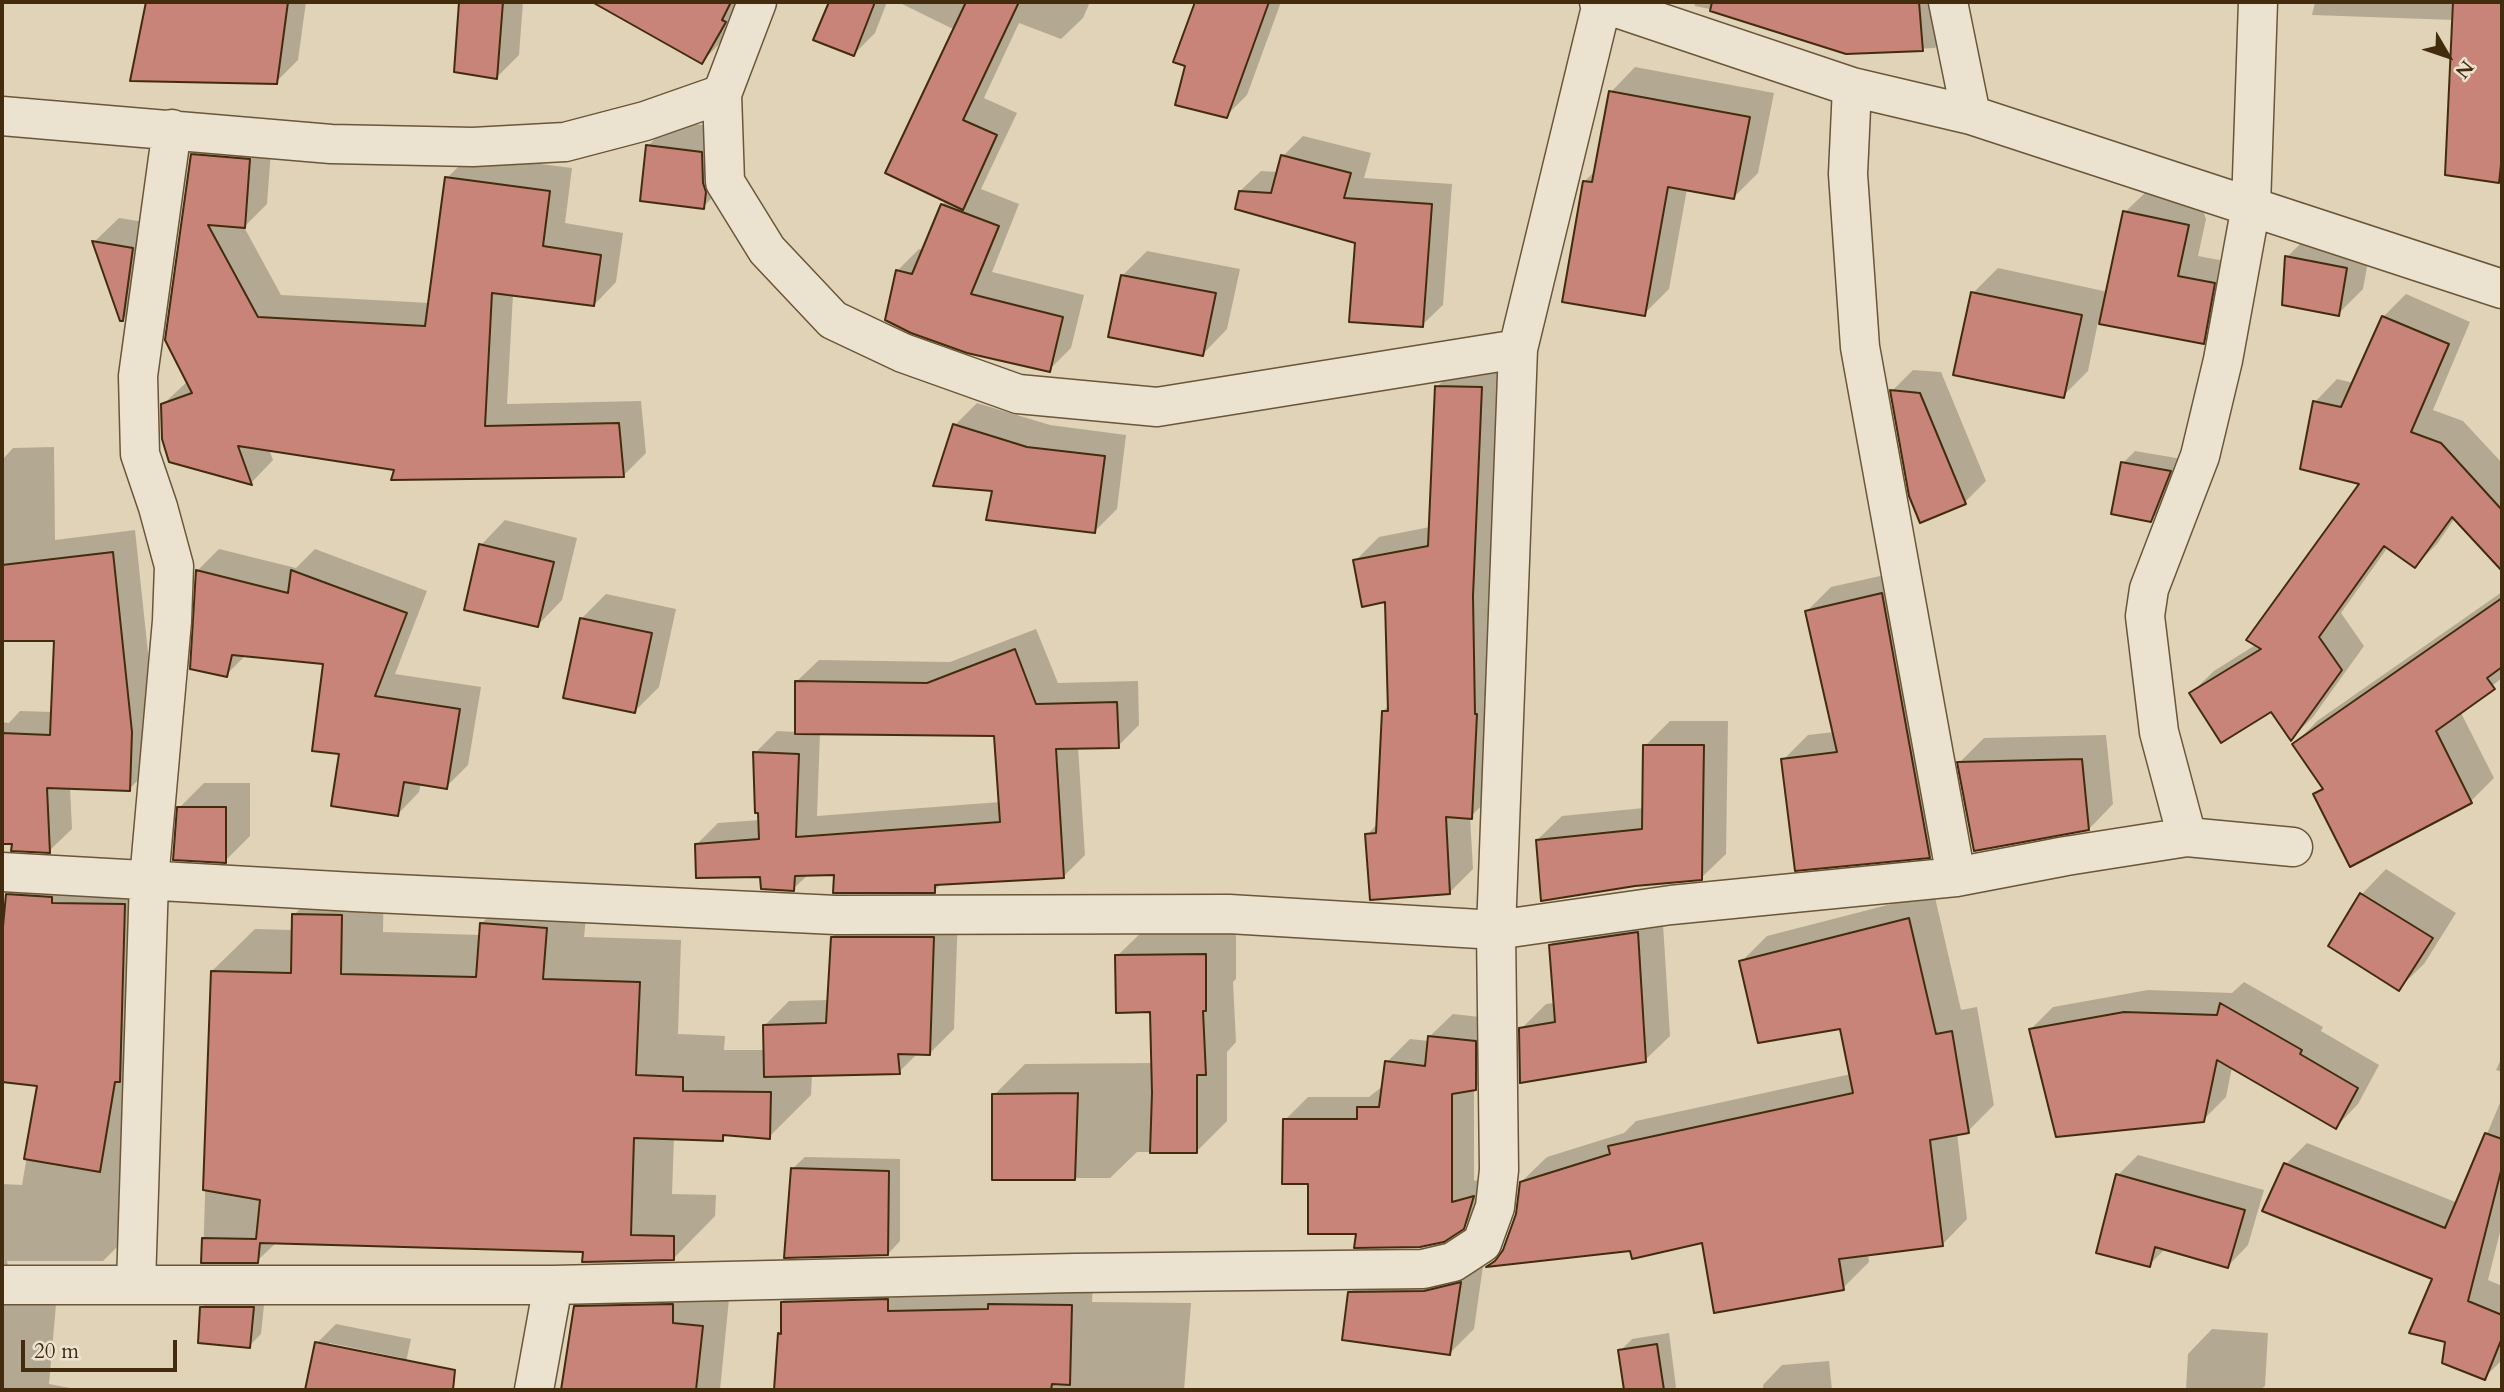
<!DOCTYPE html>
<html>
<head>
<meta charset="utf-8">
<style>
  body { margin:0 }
  #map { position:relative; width:2504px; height:1392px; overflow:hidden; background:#e0d3b7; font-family:Cardo,serif }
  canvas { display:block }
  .frame { position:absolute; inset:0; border:4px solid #432c0e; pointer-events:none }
  .north { position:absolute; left:2413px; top:21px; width:70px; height:70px; -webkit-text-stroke:5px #ebe2d0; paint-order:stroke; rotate:129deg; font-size:19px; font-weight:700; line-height:28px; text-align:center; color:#432c0e }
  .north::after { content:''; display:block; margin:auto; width:24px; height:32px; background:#432c0e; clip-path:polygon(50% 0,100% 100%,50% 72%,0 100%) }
  .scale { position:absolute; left:21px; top:1340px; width:156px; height:32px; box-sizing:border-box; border:4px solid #432c0e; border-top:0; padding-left:9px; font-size:21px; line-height:24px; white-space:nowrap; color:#432c0e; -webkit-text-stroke:5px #ebe2d0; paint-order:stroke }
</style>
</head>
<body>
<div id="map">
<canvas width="2504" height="1392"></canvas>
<div class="frame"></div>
<div class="north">N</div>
<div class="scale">20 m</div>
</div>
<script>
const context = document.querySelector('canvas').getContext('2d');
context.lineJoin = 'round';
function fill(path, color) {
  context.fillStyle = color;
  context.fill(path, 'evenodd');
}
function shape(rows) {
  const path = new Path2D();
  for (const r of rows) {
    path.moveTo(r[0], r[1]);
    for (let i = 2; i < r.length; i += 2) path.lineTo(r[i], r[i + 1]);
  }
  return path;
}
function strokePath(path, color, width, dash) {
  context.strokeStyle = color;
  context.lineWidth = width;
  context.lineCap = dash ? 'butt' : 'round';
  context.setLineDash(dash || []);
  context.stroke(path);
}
fill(shape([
  [148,2,306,2,298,60,276,82,132,79],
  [461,2,523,2,519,55,497,77,456,71],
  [636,2,743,2,719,44,702,62,626,19],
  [830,2,887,2,875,33,854,54,816,39],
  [898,2,1090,2,1083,18,1061,39,1019,23,984,98,1017,113,981,189,1019,204,992,272,1084,295,1071,348,1049,370,897,271,919,249,924,250,942,205,946,201,955,30],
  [1197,2,1281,2,1247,95,1226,116,1187,65,1175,61],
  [1694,2,1958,2,1962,21,1935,48,1847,52,1744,16,1695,6],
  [2315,2,2502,2,2502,177,2498,181,2454,20,2312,15],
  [1635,67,1774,93,1758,173,1734,197,1687,189,1669,289,1644,314,1585,181,1596,170,1611,92],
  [672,121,726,128,728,182,703,207,648,146],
  [215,132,272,137,267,204,244,227,281,295,430,303,447,178,470,155,572,168,565,223,623,233,616,282,594,305,513,294,507,404,641,401,646,453,623,476,396,468,269,449,273,460,251,483,162,405,188,381,192,155],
  [1303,136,1371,153,1364,178,1452,184,1443,305,1422,325,1357,242,1240,191,1261,171,1278,172,1283,156],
  [2146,192,2200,202,2206,219,2198,256,2235,263,2224,322,2203,343,2098,322,2088,371,2063,396,1973,293,1998,268,2108,292,2125,212],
  [119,218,157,224,147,295,123,319,94,242],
  [2311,233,2371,244,2363,289,2338,314,2287,257],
  [1147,251,1240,269,1227,329,1203,354,1122,276],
  [2406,294,2470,322,2433,410,2463,421,2502,463,2502,556,2496,562,2455,518,2437,544,2415,566,2388,547,2341,613,2364,646,2313,717,2291,739,2271,710,2191,693,2214,671,2257,644,2362,483,2315,402,2337,379,2354,383,2383,317],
  [1460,363,1505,364,1495,793,1470,817,1473,869,1449,893,1367,835,1378,823,1383,711,1389,705,1387,600,1355,561,1379,537,1430,527,1437,387],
  [1913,370,1941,372,1986,481,1965,502,1892,391],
  [977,403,1050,425,1126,435,1117,509,1094,532,994,489,955,425],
  [54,447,55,540,135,530,154,709,152,767,129,789,70,787,72,829,49,851,14,842,2,843,2,722,9,723,20,711,53,712,56,639,2,639,2,460,13,448],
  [2135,451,2182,459,2163,507,2151,520,2123,463],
  [505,520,577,538,562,600,538,625,481,545],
  [219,549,296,568,315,549,427,591,395,674,481,687,468,765,446,787,421,783,419,792,398,814,341,752,325,662,247,654,226,675,197,571],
  [1907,570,1954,831,1929,856,1783,760,1808,735,1834,732,1807,611,1831,587],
  [2502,592,2502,678,2460,711,2494,778,2471,801,2351,864,2315,795,2324,786,2295,744,2317,721],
  [606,594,676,609,659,687,635,711,581,619],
  [1036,629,1058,683,1138,681,1139,725,1118,746,1078,747,1085,855,1063,877,942,883,934,891,836,873,809,874,793,889,696,845,718,823,760,820,755,753,777,731,796,732,797,681,819,660,950,662],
  [820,732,996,735,1000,802,817,816],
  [1670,721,1728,721,1726,854,1701,878,1537,840,1562,816,1644,808,1645,746],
  [2106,735,2113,804,2089,829,1959,763,1984,738],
  [204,783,250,783,250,836,225,861,179,808],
  [34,869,151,879,129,1235,103,1261,7,1261,9,1270,58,1282,49,1384,80,1390,2,1390,2,1184,22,1185,39,1085,2,1081,2,954,8,895],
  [2386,869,2456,913,2424,964,2399,988,2330,945,2362,894],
  [336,873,384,874,383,932,480,935,481,924,523,882,589,886,584,937,681,940,678,1034,725,1036,724,1050,765,1050,764,1026,789,1001,829,1000,832,937,857,913,958,913,954,1029,929,1054,918,1053,899,1072,812,1075,811,1095,769,1137,728,1133,722,1139,674,1137,672,1194,716,1195,715,1216,673,1259,585,1250,277,1242,257,1261,203,1261,212,971,255,929,293,930,294,915],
  [1934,893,1961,1010,1977,1007,1994,1105,1968,1131,1957,1133,1967,1219,1942,1245,1868,1254,1869,1262,1843,1288,1704,1241,1490,1265,1504,1250,1517,1215,1521,1182,1547,1157,1624,1133,1636,1121,1851,1074,1842,1027,1741,962,1767,936],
  [1662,908,1670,1036,1645,1060,1521,1029,1546,1004,1555,1003,1550,945,1575,921],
  [1236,924,1236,979,1233,982,1236,1042,1227,1052,1227,1121,1196,1152,1137,1152,1110,1178,994,1178,994,1095,1025,1064,1153,1063,1152,1010,1117,956,1148,926],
  [2244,982,2323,1027,2321,1031,2379,1065,2358,1104,2336,1127,2232,1067,2226,1097,2203,1120,2031,1029,2053,1007,2148,990,2232,993],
  [1453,1014,1498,1019,1498,1066,1474,1089,1474,1181,1495,1175,1486,1204,1463,1227,1358,1232,1310,1182,1285,1120,1308,1097,1369,1097,1384,1085,1387,1062,1410,1039,1429,1041,1430,1036],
  [2502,1057,2502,1072,2496,1070],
  [2502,1098,2502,1224,2488,1280,2502,1286,2502,1360,2484,1378,2447,1341,2434,1278,2286,1164,2307,1143,2458,1203],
  [2138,1155,2264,1190,2248,1245,2228,1266,2166,1248,2149,1265,2118,1175],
  [805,1157,900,1159,900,1241,888,1254,792,1169],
  [1484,1259,1474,1329,1450,1353,1350,1293,1375,1268],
  [604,1280,729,1299,720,1390,563,1390,576,1307],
  [804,1281,1093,1284,1092,1302,1191,1303,1184,1390,777,1390,780,1334,783,1331,782,1302],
  [214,1295,265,1295,261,1334,249,1346,201,1308],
  [336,1324,411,1339,400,1390,306,1390,317,1343],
  [329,1343,402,1358,401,1362,329,1347],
  [2212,1329,2268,1333,2265,1386,2260,1390,2186,1390,2188,1354],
  [1669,1333,1676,1387,1673,1390,1626,1390,1620,1351,1632,1339],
  [1829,1361,1832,1390,1840,1390,1763,1390,1763,1385,1782,1365]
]), '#0003');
const building = shape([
  [146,2,288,2,277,84,130,81,146,2],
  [459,2,503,2,497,79,454,72,459,2],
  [592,2,731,2,722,20,726,22,702,64,592,2],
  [829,2,875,2,854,56,813,40,829,2],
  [966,2,1019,2,963,120,997,135,963,210,885,173,966,2],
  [1195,2,1269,2,1227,118,1175,105,1185,66,1173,62,1195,2],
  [1712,2,1919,2,1923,51,1846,54,1710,11,1712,2],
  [2453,2,2502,2,2502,155,2499,183,2445,175,2453,2],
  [1609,91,1750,117,1734,199,1668,187,1645,316,1562,302,1583,181,1592,182,1609,91],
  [646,145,702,152,703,183,706,192,704,209,640,201,646,145],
  [191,154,250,159,245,228,208,225,258,317,425,326,445,177,550,191,543,246,601,255,594,306,492,293,485,426,619,423,624,477,391,480,394,470,238,446,252,485,169,462,162,439,161,404,192,393,165,340,191,154],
  [1281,155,1351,173,1344,198,1432,204,1423,327,1349,322,1355,243,1235,209,1239,191,1271,193,1281,155],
  [941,204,999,226,971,294,1063,317,1050,372,967,353,911,333,885,320,896,270,912,274,941,204],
  [2123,211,2189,225,2178,276,2215,283,2204,344,2099,324,2123,211],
  [92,241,133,248,123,321,120,321,92,241],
  [2285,256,2347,268,2339,316,2282,305,2285,256],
  [1121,275,1216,293,1203,356,1108,337,1121,275],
  [1971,292,2082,315,2064,398,1953,375,1971,292],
  [2382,316,2449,344,2411,432,2441,443,2502,510,2502,571,2452,517,2415,568,2384,546,2319,637,2342,670,2291,741,2271,712,2221,743,2189,693,2261,649,2246,640,2359,484,2300,469,2313,401,2341,407,2382,316],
  [1435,386,1482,387,1473,596,1475,714,1477,714,1472,819,1446,817,1450,894,1370,900,1365,834,1376,833,1382,711,1388,711,1385,602,1362,607,1353,560,1428,546,1435,386],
  [1890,390,1920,393,1966,504,1920,523,1909,496,1890,390],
  [953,424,1027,447,1105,456,1095,533,986,520,992,491,933,486,953,424],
  [2121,462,2171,471,2151,522,2111,514,2121,462],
  [479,544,554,562,538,627,464,610,479,544],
  [113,552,132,732,130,791,47,788,50,853,11,851,12,844,2,844,2,733,50,735,54,641,2,641,2,565,113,552],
  [196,570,288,593,291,570,407,613,375,696,460,709,447,789,404,782,398,816,331,806,339,754,312,751,323,664,232,655,227,677,190,669,196,570],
  [1882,593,1930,858,1795,871,1781,759,1837,752,1805,611,1882,593],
  [2502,598,2502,667,2487,678,2495,689,2436,731,2472,803,2350,867,2313,794,2323,789,2292,744,2502,598],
  [580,618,652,633,635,713,563,698,580,618],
  [1015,649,1036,704,1117,702,1119,748,1056,749,1064,878,935,885,935,893,833,893,834,875,795,876,794,891,761,889,760,877,696,878,695,844,759,839,758,813,755,813,753,752,799,754,796,837,1000,822,994,736,795,734,795,681,927,683,1015,649],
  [1643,745,1704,745,1702,880,1635,886,1541,901,1536,840,1642,829,1643,745],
  [2082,759,2089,830,1974,851,1957,762,2082,759],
  [177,807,226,807,226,863,173,860,177,807],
  [2360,893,2433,938,2399,991,2328,946,2360,893],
  [6,894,52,897,52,903,125,904,120,1082,115,1082,100,1172,24,1159,37,1086,2,1082,2,937,6,894],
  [292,914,342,915,341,974,476,977,480,923,547,928,543,979,640,982,636,1075,683,1077,683,1091,771,1092,770,1139,723,1135,723,1141,634,1138,631,1235,674,1236,674,1260,582,1262,583,1252,260,1243,258,1263,201,1263,202,1238,256,1239,260,1200,203,1190,211,971,291,973,292,914],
  [1909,918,1936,1034,1952,1031,1969,1133,1930,1140,1943,1246,1839,1259,1844,1290,1714,1313,1702,1243,1632,1259,1630,1251,1486,1267,1495,1261,1503,1250,1516,1214,1520,1182,1610,1154,1608,1146,1853,1093,1840,1029,1758,1043,1739,961,1909,918],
  [1638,932,1646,1062,1520,1083,1519,1028,1555,1022,1549,945,1638,932],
  [831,937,934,937,930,1055,898,1054,900,1074,764,1077,763,1025,826,1023,831,937],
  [1206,954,1206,1011,1203,1011,1206,1075,1197,1075,1197,1153,1150,1153,1152,1093,1150,1012,1116,1013,1115,955,1206,954],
  [2220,1003,2302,1050,2300,1054,2358,1088,2336,1129,2217,1060,2204,1122,2056,1137,2029,1029,2124,1012,2217,1015,2220,1003],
  [1428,1036,1476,1041,1476,1090,1452,1094,1452,1202,1474,1196,1464,1229,1444,1242,1420,1247,1354,1248,1356,1234,1308,1234,1308,1184,1282,1184,1283,1119,1357,1119,1357,1107,1379,1107,1385,1061,1425,1066,1428,1036],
  [1078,1093,1075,1180,992,1180,992,1094,1078,1093],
  [2485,1133,2502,1139,2502,1167,2468,1301,2502,1315,2502,1338,2485,1380,2442,1363,2445,1342,2409,1333,2432,1279,2262,1211,2284,1163,2445,1228,2485,1133],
  [791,1168,889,1171,888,1255,784,1258,791,1168],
  [2116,1174,2245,1210,2228,1268,2155,1247,2150,1267,2096,1253,2116,1174],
  [1461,1282,1450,1355,1342,1340,1348,1292,1424,1291,1461,1282],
  [888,1299,888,1311,988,1309,988,1304,1072,1305,1070,1385,1052,1384,1051,1390,774,1390,778,1333,781,1334,781,1302,888,1299],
  [673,1304,673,1323,703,1326,696,1390,561,1390,574,1306,673,1304],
  [200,1307,254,1307,250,1348,198,1343,200,1307],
  [315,1342,455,1370,453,1390,305,1390,315,1342],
  [1657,1344,1664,1390,1624,1390,1618,1350,1657,1344]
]);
fill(building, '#c88478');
strokePath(building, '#432c0e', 2);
const minor = shape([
  [757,2,722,94,725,182,767,250,833,320,903,353,1018,394,1157,407,1518,349],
  [1599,2,1852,87,1971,115,2502,289],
  [1948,2,1971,115],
  [1852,87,1848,174,1860,347,1956,877],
  [2,116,331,144,473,147,565,142,645,121,722,94],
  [2187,837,2159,732,2145,616,2149,589,2200,456,2223,360,2251,206,2258,2],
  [2,872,354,892,836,915,1229,914,1496,930,1671,905,1956,877,2066,856,2187,837,2293,847],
  [136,1284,149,880,172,621,174,566,158,507,140,454,138,376,172,129],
  [2,1285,553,1285,1074,1273,1423,1269,1453,1262,1482,1243,1495,1207,1499,1170,1496,930,1518,349,1602,3],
  [534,1390,553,1285]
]);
strokePath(minor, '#6a5638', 41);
strokePath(minor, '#ebe2d0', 38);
</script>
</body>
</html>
